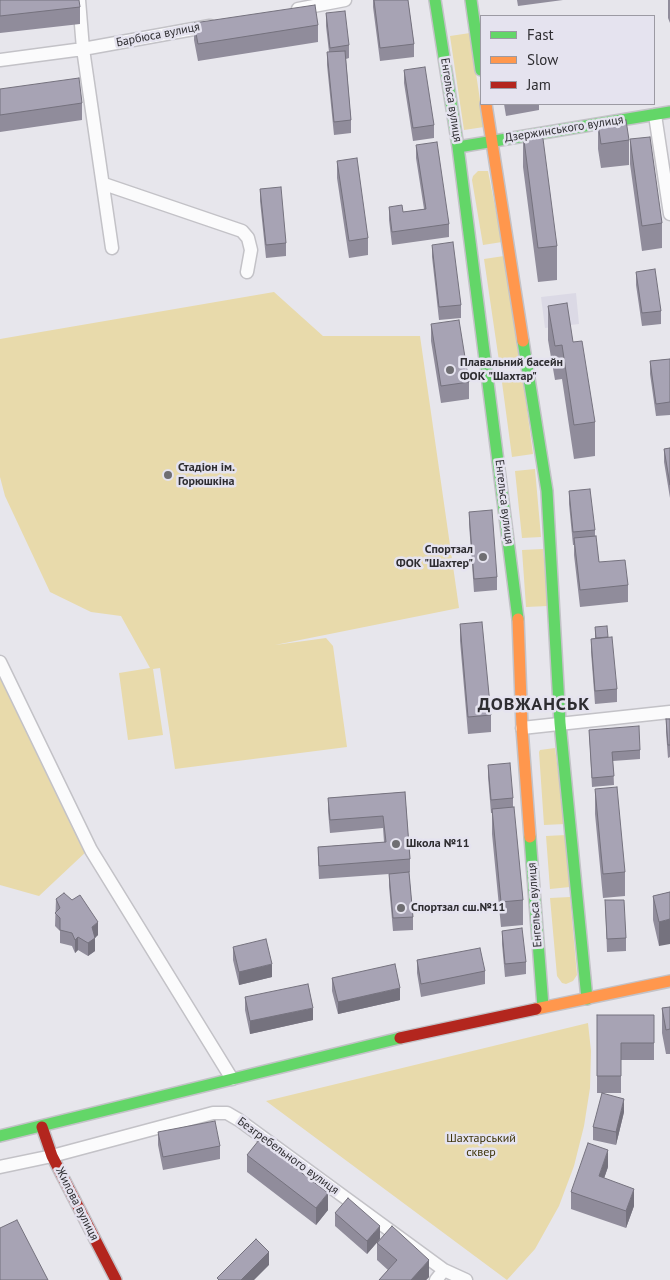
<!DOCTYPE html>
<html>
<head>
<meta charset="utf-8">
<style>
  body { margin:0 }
  #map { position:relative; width:670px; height:1280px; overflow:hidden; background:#e7e6ec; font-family:"PT Sans",sans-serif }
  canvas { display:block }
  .legend { position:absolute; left:480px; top:15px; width:175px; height:90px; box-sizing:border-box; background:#e5e3ef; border:1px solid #9c9aa3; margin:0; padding:6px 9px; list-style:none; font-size:15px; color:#2e2d31 }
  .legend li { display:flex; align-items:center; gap:10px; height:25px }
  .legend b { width:25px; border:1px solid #9c9aa3 }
</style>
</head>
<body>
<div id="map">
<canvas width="670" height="1280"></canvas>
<ul class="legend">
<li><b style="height:6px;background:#63d668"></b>Fast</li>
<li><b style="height:6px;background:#ff974d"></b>Slow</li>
<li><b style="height:6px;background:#b3261e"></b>Jam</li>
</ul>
</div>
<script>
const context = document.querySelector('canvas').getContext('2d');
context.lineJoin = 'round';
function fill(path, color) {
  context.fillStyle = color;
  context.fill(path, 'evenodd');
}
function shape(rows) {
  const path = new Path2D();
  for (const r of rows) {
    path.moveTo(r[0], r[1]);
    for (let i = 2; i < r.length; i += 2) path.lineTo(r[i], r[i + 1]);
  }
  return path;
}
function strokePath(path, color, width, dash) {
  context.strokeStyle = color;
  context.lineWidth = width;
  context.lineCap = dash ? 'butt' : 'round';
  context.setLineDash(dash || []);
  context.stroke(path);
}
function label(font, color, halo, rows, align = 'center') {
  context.font = font + ' "PT Sans",sans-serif';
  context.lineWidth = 5;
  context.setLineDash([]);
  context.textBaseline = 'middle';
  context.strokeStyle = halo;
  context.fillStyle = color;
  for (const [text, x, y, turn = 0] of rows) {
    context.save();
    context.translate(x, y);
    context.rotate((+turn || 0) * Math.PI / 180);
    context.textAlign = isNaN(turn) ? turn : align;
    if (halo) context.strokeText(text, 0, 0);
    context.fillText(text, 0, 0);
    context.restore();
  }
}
fill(shape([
  [576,293,579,324,545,328,541,297]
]), '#dbd9e5');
fill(shape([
  [470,33,484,127,464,130,450,36],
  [478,171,488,171,502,242,483,245,472,180,473,176],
  [504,256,519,358,499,361,484,259],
  [274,292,323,336,420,336,459,608,275,645,326,638,333,646,347,747,175,769,160,668,153,669,163,735,128,740,119,673,150,668,121,616,91,612,50,592,5,496,0,477,0,339],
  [522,372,533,454,512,457,501,375],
  [535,469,541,537,522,538,515,471],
  [543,549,548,606,526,607,522,550],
  [0,668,88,850,39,896,0,885],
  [555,748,565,824,544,825,539,752,540,750],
  [566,835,570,887,550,889,546,836],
  [570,897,577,975,573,981,566,984,562,983,557,976,550,898],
  [588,1023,591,1051,590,1088,584,1126,574,1166,559,1206,535,1249,507,1280,266,1101]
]), '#e8daab');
const street = shape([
  [79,0,83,49,112,248],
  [298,9,345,0],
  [0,60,83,49,210,26],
  [655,115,670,214],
  [104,184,242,231,248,238,251,250,247,272],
  [0,662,91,850,232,1079],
  [522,728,670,712],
  [0,1167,52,1156,213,1113,227,1113,239,1120,444,1270,466,1280],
  [436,1280,444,1270]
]);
const fast = shape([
  [435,0,458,147,518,619],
  [471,0,481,70],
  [458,147,670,112],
  [523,341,547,491,560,723,587,999],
  [530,837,543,1007],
  [0,1136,400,1038]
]);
const slow = shape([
  [486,104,523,341],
  [518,619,522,728,530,837],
  [536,1009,670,981]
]);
const jam = shape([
  [400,1038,536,1009],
  [42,1127,52,1156,116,1280]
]);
strokePath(street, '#c3c2c7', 15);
strokePath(fast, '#c3c2c7', 14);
strokePath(slow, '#c3c2c7', 14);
strokePath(jam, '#c3c2c7', 14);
strokePath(street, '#fbfbfc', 12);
strokePath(fast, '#63d668', 11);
strokePath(slow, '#ff974d', 11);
strokePath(jam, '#b3261e', 11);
fill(shape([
  [0,0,80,7,80,24,0,33],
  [373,0,408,0,414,44,414,57,380,61,373,7],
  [517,0,563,0,518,6],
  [668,0,670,0,670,23,668,18],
  [326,13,349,45,349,58,346,59,351,120,351,133,334,135,327,65,327,52,329,52,326,26],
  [194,23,318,25,318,42,198,61,194,40],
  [404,70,434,125,434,138,413,141,404,83],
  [0,89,82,103,82,120,0,132],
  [504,104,539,104,539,110,506,116],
  [598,124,629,140,629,165,601,168,598,149],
  [523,133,557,246,557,280,538,282,523,167],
  [630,139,662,223,662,248,642,251,630,164],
  [416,145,449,224,449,237,392,245,389,220,389,207,403,212,424,209,416,158],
  [337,161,368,238,368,255,349,258,337,178],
  [260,189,286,243,286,256,266,258,260,201],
  [432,245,461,305,461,318,439,320,432,257],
  [636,272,661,311,661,324,642,326,636,285],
  [548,306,595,422,595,456,574,459,562,379,555,380,548,340],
  [431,324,469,382,469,399,441,403,431,341],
  [670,359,670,415,656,416,650,374,650,361],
  [670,448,670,498,664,462,664,449],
  [569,491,595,530,595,536,599,562,628,585,628,602,580,607,574,555,574,545,573,545,569,504],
  [469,512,497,577,497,590,474,592,469,524],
  [460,624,491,715,491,732,468,734,460,641],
  [595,627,608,637,617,689,617,702,595,704,591,652,591,639,595,638],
  [666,719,670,719,670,757,668,758,666,732],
  [589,730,640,750,640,759,613,761,614,785,592,787],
  [488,765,513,798,513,807,523,900,523,925,501,927,492,834,492,813,491,813,488,777],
  [595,789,625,872,625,896,603,898,595,814],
  [405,792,410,859,410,872,409,872,413,917,413,930,393,931,389,886,389,874,319,879,318,860,318,847,384,842,383,828,330,833,328,811,328,798],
  [670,892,659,946,653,920,653,896],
  [56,899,98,935,95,937,95,951,88,956,78,950,75,953,72,946,60,943,60,931,55,926],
  [605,900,626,938,626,951,607,952],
  [502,931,526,962,526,974,505,977,502,944],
  [233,947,272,977,239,985,233,960],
  [417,960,485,971,485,984,421,997,417,973],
  [332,978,400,1000,338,1014,332,991],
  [245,997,313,1020,250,1034,245,1010],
  [670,1007,670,1054,666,1054,662,1033,662,1008],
  [597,1015,654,1015,654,1060,621,1060,621,1093,597,1093],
  [624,1112,616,1145,593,1140,593,1127],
  [158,1132,220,1146,220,1159,163,1170,158,1145],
  [247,1155,328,1210,316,1225,247,1172],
  [608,1167,604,1178,634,1206,626,1228,571,1209,571,1192],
  [335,1213,380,1239,367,1254,335,1226],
  [377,1243,429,1277,426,1280,379,1280,388,1270,377,1260]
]), '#908c9b');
fill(shape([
  [670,919,670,944,659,946,659,922],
  [98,922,98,935,93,940,95,938,95,951,88,956,88,943,92,927],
  [78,937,78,950,75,953,75,940],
  [272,964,272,977,239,985,239,972],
  [400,988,400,1000,338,1014,338,1002],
  [313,1008,313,1020,250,1034,250,1021],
  [624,1099,624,1112,616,1145,616,1132],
  [608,1150,608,1167,599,1193,599,1176],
  [634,1189,634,1206,626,1228,626,1211],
  [328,1193,328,1210,316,1225,316,1208],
  [380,1226,380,1239,367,1254,367,1241],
  [269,1252,269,1265,254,1280,241,1280],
  [429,1260,429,1277,426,1280,411,1280]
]), '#75727e');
const building = shape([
  [0,0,79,0,80,7,0,16,0,0],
  [374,0,408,0,414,44,380,48,374,0],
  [315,5,318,25,198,44,194,23,315,5],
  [345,11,349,45,330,48,326,13,345,11],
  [345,51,351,120,334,122,327,52,345,51],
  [425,67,434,125,413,128,404,70,425,67],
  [79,78,82,103,0,115,0,89,79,78],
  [626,120,629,140,601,144,598,124,626,120],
  [542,131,557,246,538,248,523,133,542,131],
  [650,137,662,223,642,226,630,139,650,137],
  [437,142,449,224,392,232,389,207,402,205,403,212,426,209,416,145,437,142],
  [357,158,368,238,349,241,337,161,357,158],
  [281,187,286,243,266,245,260,189,281,187],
  [453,242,461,305,439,307,432,245,453,242],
  [655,269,661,311,642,313,636,272,655,269],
  [567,303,573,342,582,341,595,422,574,425,562,345,555,346,548,306,567,303],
  [459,320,469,382,441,386,431,324,459,320],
  [670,359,670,402,656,404,650,361,670,359],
  [670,448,670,485,664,449,670,448],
  [590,489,595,530,573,532,569,491,590,489],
  [492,510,497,577,474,579,469,512,492,510],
  [596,536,599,562,625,560,628,585,580,590,574,538,596,536],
  [482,622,491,715,468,717,460,624,482,622],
  [607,626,608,637,596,638,595,627,607,626],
  [612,637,617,689,595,691,591,639,612,637],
  [666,719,670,719,670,745,668,745,666,719],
  [639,726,640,750,612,752,614,776,592,778,589,730,639,726],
  [510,763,513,798,491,800,488,765,510,763],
  [617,787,625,872,603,874,595,789,617,787],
  [405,792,410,859,319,866,318,847,386,842,383,816,330,820,328,798,405,792],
  [514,807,523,900,501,902,492,809,514,807],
  [409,872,413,917,393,918,389,874,409,872],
  [670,892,670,919,659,922,653,896,670,892],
  [64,893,72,900,80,895,98,922,92,927,95,938,88,943,78,937,75,940,72,933,60,930,60,918,55,913,60,908,56,899,64,893],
  [605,900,624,900,626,938,607,939,605,900],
  [522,928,526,962,505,964,502,931,522,928],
  [266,939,272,964,239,972,233,947,266,939],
  [480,948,485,971,421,984,417,960,480,948],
  [395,964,400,988,338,1002,332,978,395,964],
  [308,984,313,1008,250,1021,245,997,308,984],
  [670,1007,670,1029,666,1030,662,1008,670,1007],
  [597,1015,654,1015,654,1043,621,1043,621,1076,597,1076,597,1015],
  [602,1093,624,1099,616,1132,593,1127,602,1093],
  [215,1121,220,1146,163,1157,158,1132,215,1121],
  [259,1140,328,1193,316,1208,247,1155,259,1140],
  [588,1143,608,1150,599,1176,634,1189,626,1211,571,1192,588,1143],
  [348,1198,380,1226,367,1241,335,1213,348,1198],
  [17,1220,48,1280,0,1280,0,1228,17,1220],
  [392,1226,429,1260,411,1280,379,1280,397,1260,377,1243,392,1226],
  [256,1239,269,1252,241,1280,219,1280,217,1278,256,1239]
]);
fill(building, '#a7a3b4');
strokePath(building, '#75727e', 1);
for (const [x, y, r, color] of [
  [450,370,5,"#6f6e72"],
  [168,475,5,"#6f6e72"],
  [483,557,5,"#6f6e72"],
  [396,844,5,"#6f6e72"],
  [401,908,5,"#6f6e72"]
]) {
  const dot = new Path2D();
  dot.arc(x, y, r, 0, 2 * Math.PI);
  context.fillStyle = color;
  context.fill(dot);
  strokePath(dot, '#e5e3ef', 2);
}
label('12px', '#2e2d31', '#e5e3ef', [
  ["Барбюса вулиця",158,35,-11],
  ["Енгельса вулиця",451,100,81],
  ["Дзержинського вулиця",564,129,-9],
  ["Енгельса вулиця",504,502,83],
  ["Енгельса вулиця",535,905,-94],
  ["Безгребельного вулиця",288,1156,36],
  ["Жилова вулиця",77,1204,63]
]);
label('bold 12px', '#2e2d31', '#e5e3ef', [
  ["Плавальний басейн",460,363],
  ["ФОК \"Шахтар\"",460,377],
  ["Стадіон ім.",178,468],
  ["Горюшкіна",178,482],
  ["Спортзал",473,550,"right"],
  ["ФОК \"Шахтер\"",473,564,"right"],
  ["Школа №11",406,844],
  ["Спортзал сш.№11",411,908]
], 'left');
label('12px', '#3d3309', '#e5e3ef', [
  ["Шахтарський",481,1139],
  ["сквер",481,1153]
]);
context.letterSpacing = '1px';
label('bold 18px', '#2e2d31', '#e5e3ef', [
  ["ДОВЖАНСЬК",534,705]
]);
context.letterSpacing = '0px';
</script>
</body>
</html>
